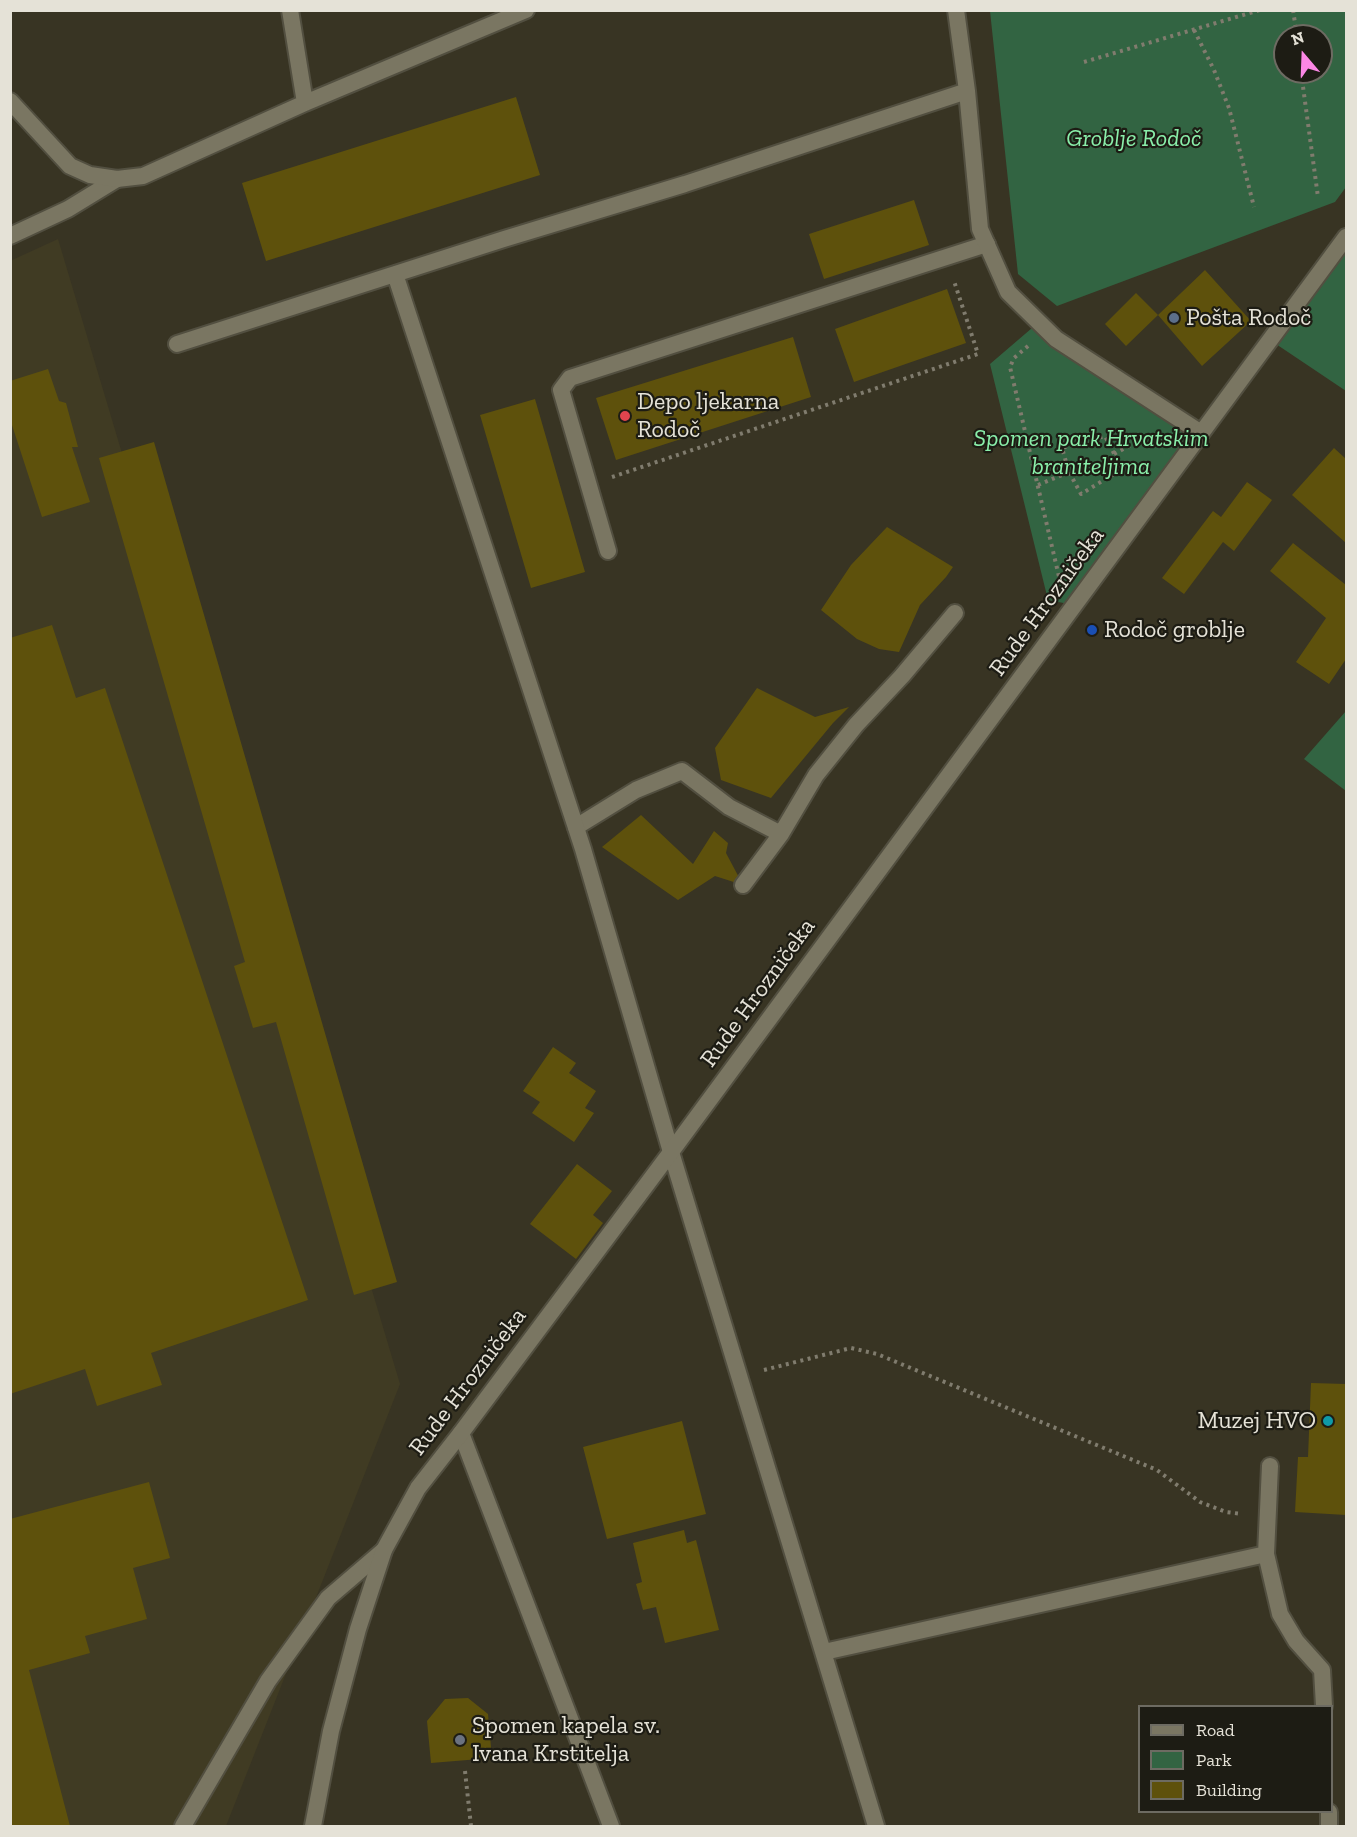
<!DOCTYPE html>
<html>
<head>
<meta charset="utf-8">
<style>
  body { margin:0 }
  #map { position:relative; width:1357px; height:1837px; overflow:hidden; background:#383423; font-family:"Zilla Slab",serif }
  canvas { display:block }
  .frame { position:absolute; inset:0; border:12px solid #e5e2d7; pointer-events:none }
  .legend { position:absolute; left:1138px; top:1705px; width:195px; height:108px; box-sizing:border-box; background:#1d1c14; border:2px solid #6d6b62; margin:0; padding:8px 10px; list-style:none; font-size:18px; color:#e5e2d7 }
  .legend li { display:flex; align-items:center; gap:12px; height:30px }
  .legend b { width:30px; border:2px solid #6d6b62 }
  .north { position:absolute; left:1273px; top:24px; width:60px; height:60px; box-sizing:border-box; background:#1d1c14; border:2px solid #6d6b62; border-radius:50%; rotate:341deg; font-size:16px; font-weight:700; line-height:24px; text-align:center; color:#e5e2d7 }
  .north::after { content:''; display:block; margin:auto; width:21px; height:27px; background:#fb87e5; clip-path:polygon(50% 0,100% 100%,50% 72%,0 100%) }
</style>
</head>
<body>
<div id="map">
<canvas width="1357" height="1837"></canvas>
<div class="frame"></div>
<ul class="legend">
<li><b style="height:8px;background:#7a7662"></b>Road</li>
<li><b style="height:16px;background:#326442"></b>Park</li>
<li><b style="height:16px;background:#5e510c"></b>Building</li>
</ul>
<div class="north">N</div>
</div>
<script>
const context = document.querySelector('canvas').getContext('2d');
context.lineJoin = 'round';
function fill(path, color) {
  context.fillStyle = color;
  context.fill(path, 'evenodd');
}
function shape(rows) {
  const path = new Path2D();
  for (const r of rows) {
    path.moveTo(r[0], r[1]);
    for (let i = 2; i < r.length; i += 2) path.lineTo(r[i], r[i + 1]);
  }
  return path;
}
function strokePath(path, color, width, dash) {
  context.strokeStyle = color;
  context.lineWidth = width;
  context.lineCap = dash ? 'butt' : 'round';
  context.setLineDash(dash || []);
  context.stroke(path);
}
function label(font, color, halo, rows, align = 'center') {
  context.font = font + ' "Zilla Slab",serif';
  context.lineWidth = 4.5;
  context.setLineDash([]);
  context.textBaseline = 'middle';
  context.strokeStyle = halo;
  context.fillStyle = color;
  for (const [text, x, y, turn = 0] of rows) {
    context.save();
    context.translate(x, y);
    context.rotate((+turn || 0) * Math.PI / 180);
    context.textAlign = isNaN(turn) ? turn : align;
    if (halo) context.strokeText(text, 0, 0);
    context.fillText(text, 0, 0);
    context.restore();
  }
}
fill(shape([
  [58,239,400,1384,226,1826,11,1826,10,261]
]), '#403b23');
fill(shape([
  [990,11,1346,11,1346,187,1335,202,1057,306,1018,274],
  [1285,36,1321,36,1321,72,1285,72],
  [1346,237,1346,391,1270,340],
  [1039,322,1201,433,1074,605,1048,600,990,364],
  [1346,711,1346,791,1304,759]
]), '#326442');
fill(shape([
  [516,97,540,175,266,261,242,183],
  [914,200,929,245,824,279,809,234],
  [1205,270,1251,321,1202,366,1158,315],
  [947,289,966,343,854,382,835,329],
  [1136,293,1158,315,1126,346,1105,324],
  [793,337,811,397,616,460,596,398],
  [48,369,59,401,66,403,78,447,72,447,90,502,42,517,10,419,10,381],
  [535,399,585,572,531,588,480,415],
  [154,442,397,1282,354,1295,276,1022,253,1028,234,966,245,962,99,458],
  [1334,448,1346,459,1346,543,1292,495],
  [1247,482,1272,500,1234,551,1223,542,1184,594,1162,578,1213,511,1221,517],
  [887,527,953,567,946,577,920,605,899,652,879,649,857,639,821,610,851,565],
  [1293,543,1346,585,1346,659,1329,684,1296,662,1326,618,1270,571],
  [52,625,76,698,105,688,308,1300,151,1353,162,1385,97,1406,85,1369,10,1394,10,638],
  [757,688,815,717,849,707,833,723,771,798,721,780,715,748],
  [641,815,693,864,714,831,728,843,726,853,743,885,715,876,678,900,602,847],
  [553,1047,576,1063,569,1073,596,1091,585,1108,594,1113,574,1142,532,1113,540,1102,523,1091],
  [577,1164,612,1191,593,1215,603,1223,576,1259,530,1224],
  [1311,1383,1346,1384,1346,1515,1295,1512,1298,1457,1308,1457],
  [682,1421,706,1514,607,1539,583,1447],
  [149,1482,170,1558,133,1568,147,1619,85,1636,90,1653,29,1670,70,1826,10,1826,10,1519],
  [684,1530,687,1543,696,1540,719,1630,665,1643,656,1607,643,1610,636,1584,642,1582,633,1543],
  [468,1698,488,1714,492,1758,431,1763,427,1721,445,1699]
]), '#5e510c');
const service = shape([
  [10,236,68,209,117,179],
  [608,551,561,390,570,378,987,244],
  [576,827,636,790,682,771,729,807,781,834,743,885],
  [781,834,816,775,856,725,902,676,955,613],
  [671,1152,876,1826],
  [461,1433,611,1826],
  [1266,1554,1280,1614,1296,1641,1322,1670,1324,1706],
  [824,1652,1266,1554,1270,1466],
  [1329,1812,1329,1826],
  [183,1826,268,1681,328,1598,384,1550]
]);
const minor = shape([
  [290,10,305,103],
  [956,10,967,91,980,229,1008,292,1056,339,1201,433],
  [10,101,70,166,90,175,117,179,143,176,305,103,526,10],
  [395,274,583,849,671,1152],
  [177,344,504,239,685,184,967,91]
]);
const tertiary = shape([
  [313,1826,331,1731,358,1629,384,1550,418,1488,461,1433,671,1152,1346,237]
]);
strokePath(service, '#524f40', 20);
strokePath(minor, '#524f40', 20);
strokePath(tertiary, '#524f40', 20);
strokePath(shape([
  [1293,10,1297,36],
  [1194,30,1214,70,1229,108,1254,207],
  [1084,62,1260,10],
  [1301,72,1318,197],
  [1028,346,1014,358,1010,367,1060,581],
  [1114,454,1153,433],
  [612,477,978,354,954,281],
  [1038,485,1069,472,1062,448,1105,436,1122,469,1081,494,1069,472],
  [764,1370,851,1348,877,1354,1157,1470,1200,1502,1226,1512,1242,1514],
  [465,1771,471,1826]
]), '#807c6e', 4, [3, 4.5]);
strokePath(service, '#7a7662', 16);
strokePath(minor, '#7a7662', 16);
strokePath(tertiary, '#7a7662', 16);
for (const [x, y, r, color] of [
  [1174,318,6,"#5c6f8a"],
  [625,416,6,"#e0444e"],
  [1092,630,6,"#1a4fb4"],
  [1328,1421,6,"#0f9aa8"],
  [460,1740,6,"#6b7280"]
]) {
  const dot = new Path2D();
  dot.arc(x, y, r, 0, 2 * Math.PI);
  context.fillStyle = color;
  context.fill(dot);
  strokePath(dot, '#1d1c14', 2);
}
label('italic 24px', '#8aefaa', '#1d1c14', [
  ["Groblje Rodoč",1134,139],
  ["Spomen park Hrvatskim",1091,439],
  ["braniteljima",1091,467]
]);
label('24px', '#e5e2d7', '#1d1c14', [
  ["Pošta Rodoč",1186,318],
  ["Depo ljekarna",637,402],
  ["Rodoč",637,430],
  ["Rodoč groblje",1104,630],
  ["Muzej HVO",1316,1421,"right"],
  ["Spomen kapela sv.",472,1726],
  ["Ivana Krstitelja",472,1754]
], 'left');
label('24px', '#e5e2d7', '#1d1c14', [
  ["Rude Hrozničeka",1047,602,-54],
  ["Rude Hrozničeka",758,993,-54],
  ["Rude Hrozničeka",468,1382,-53]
]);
</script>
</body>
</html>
